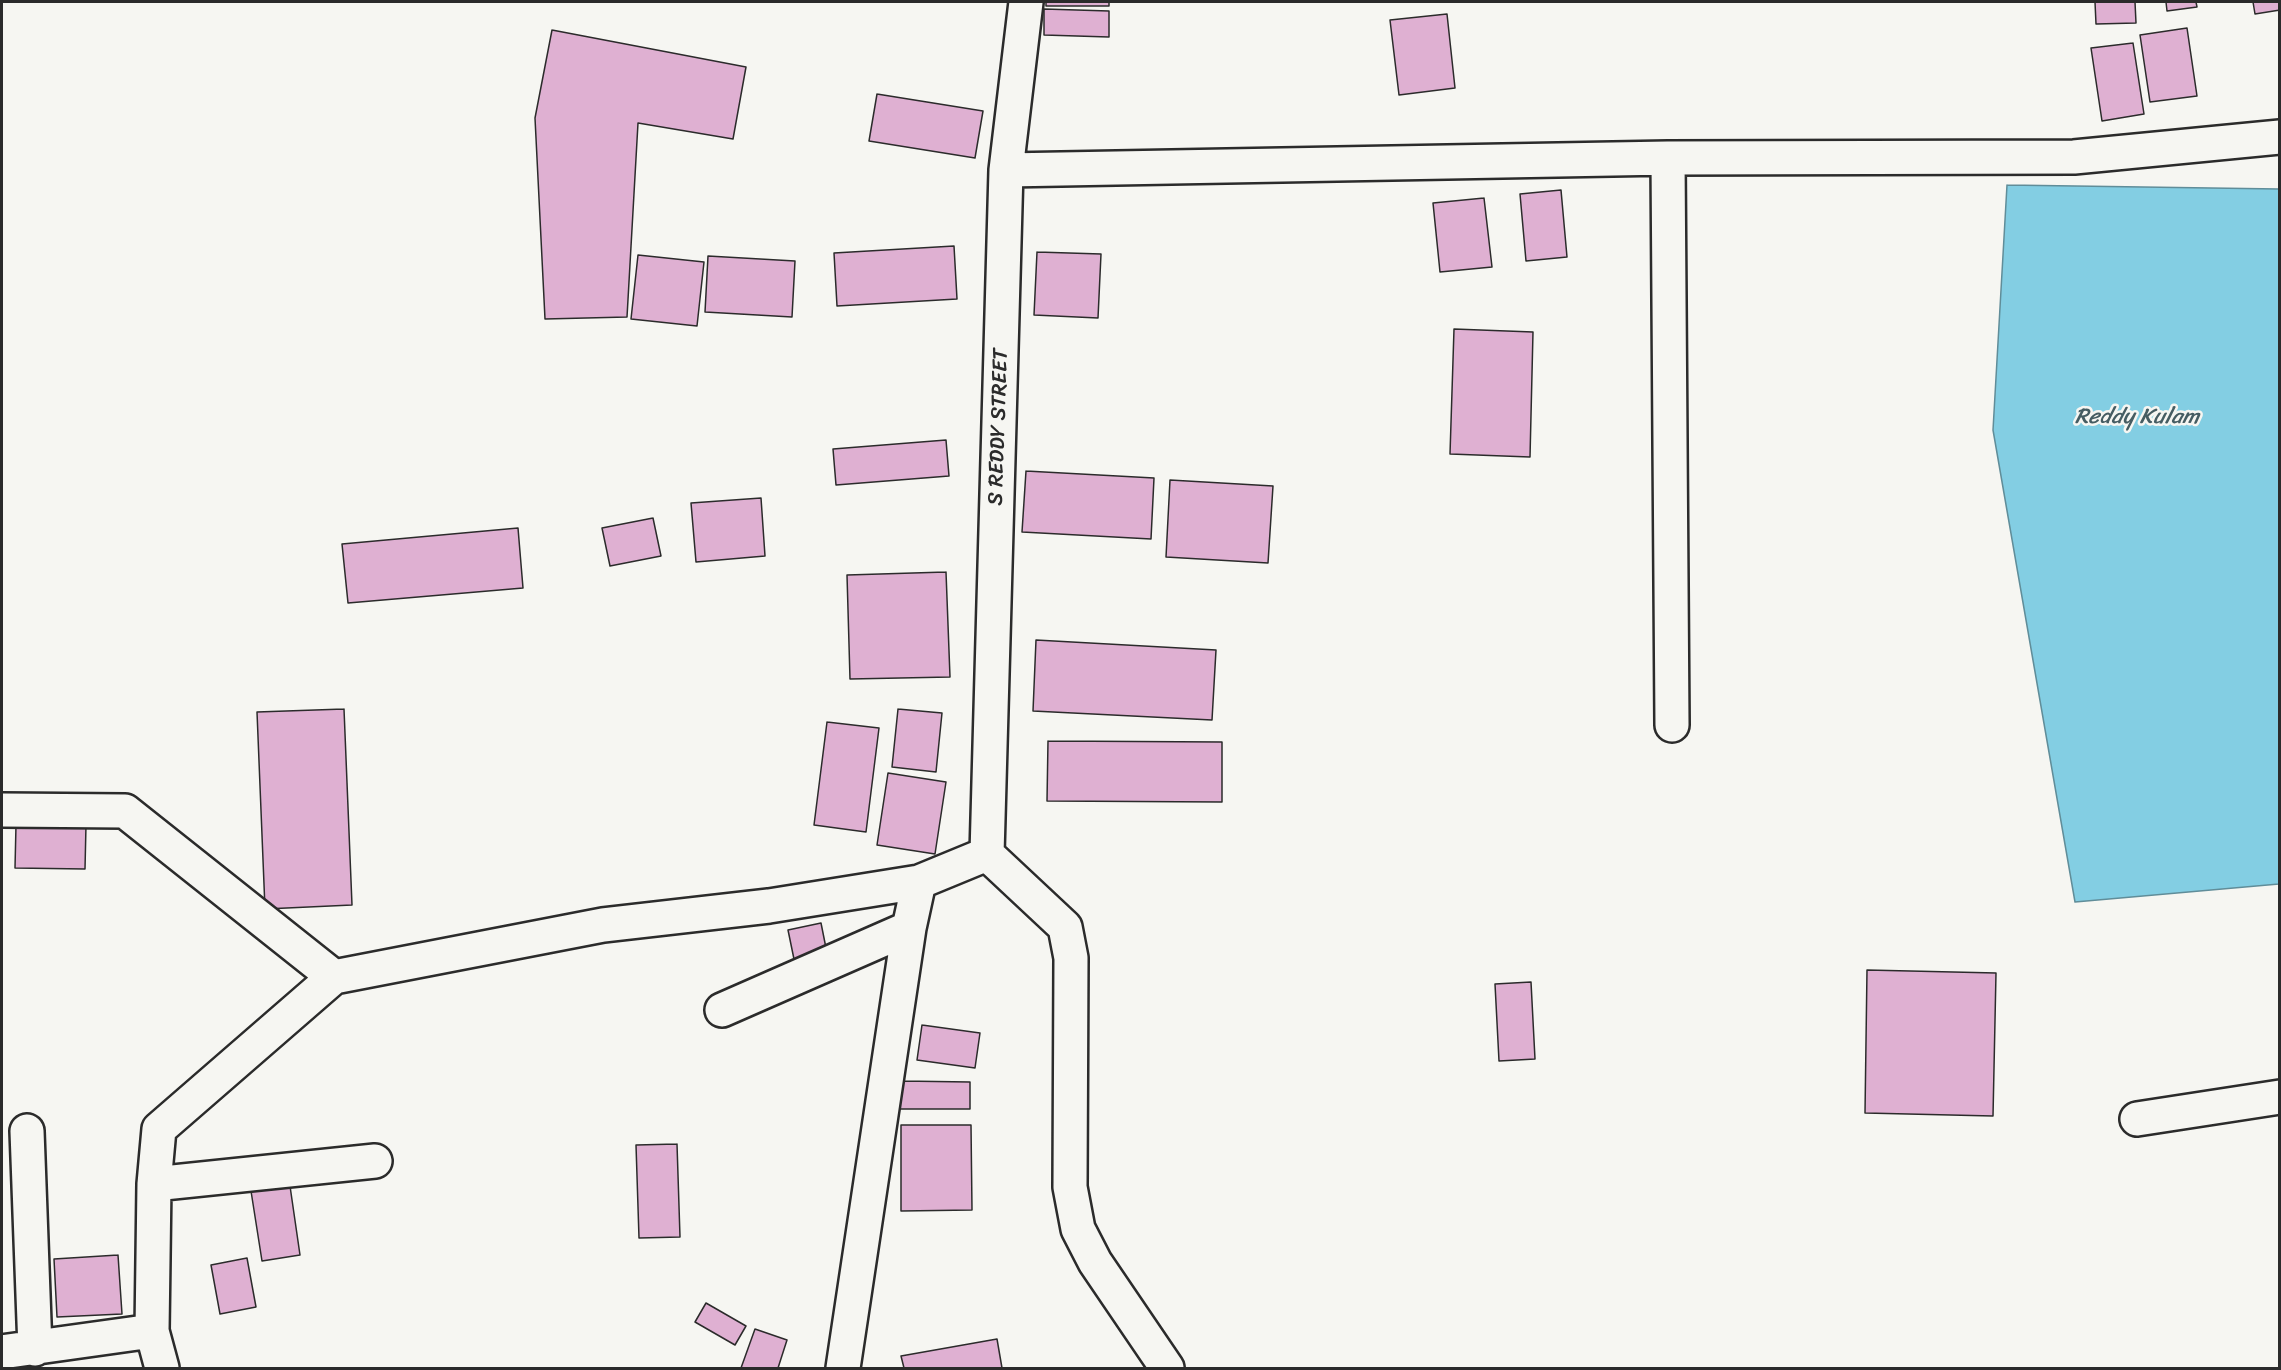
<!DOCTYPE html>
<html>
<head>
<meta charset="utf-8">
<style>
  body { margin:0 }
  #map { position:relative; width:2281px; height:1370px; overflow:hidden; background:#f6f6f2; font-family:Sriracha,sans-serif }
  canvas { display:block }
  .frame { position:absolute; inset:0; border:3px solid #2b2b2b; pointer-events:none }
</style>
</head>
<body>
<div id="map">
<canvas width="2281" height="1370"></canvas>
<div class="frame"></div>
</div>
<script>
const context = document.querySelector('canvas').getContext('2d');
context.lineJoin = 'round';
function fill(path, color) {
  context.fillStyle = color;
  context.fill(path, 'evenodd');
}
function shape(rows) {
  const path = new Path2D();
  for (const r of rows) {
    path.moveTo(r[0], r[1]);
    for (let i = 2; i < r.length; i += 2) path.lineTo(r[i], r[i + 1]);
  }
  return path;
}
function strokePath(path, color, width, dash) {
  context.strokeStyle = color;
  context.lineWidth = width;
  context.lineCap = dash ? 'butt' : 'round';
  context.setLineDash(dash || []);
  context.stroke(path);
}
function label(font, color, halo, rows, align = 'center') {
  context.font = font + ' Sriracha,sans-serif';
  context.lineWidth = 5;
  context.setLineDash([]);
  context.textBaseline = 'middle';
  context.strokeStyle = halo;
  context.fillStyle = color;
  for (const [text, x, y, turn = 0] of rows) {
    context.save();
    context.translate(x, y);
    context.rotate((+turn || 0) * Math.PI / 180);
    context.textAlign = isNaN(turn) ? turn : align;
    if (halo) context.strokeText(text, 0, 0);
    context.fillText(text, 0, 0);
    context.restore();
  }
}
const water = shape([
  [2007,185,2279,189,2279,884,2075,902,1993,430,2007,185]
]);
fill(water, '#83cee3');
strokePath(water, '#608d99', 1.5);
const building = shape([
  [1046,2,1109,2,1109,6,1046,6,1046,2],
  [2095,2,2135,2,2136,23,2096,24,2095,2],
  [2166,2,2196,2,2197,7,2167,11,2166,2],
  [2253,2,2280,2,2280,10,2255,14,2253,2],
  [1044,9,1109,11,1109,37,1044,35,1044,9],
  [1447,14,1455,88,1399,95,1390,20,1447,14],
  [2187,28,2197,96,2150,102,2140,35,2187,28],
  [552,30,746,67,733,139,638,123,627,317,545,319,535,118,552,30],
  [2133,43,2144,114,2102,121,2091,48,2133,43],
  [877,94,983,111,975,158,869,141,877,94],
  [1561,190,1567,257,1526,261,1520,194,1561,190],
  [1484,198,1492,267,1440,272,1433,203,1484,198],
  [954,246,957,299,837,306,834,253,954,246],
  [1037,252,1101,254,1098,318,1034,315,1037,252],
  [638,255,704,262,697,326,631,319,638,255],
  [708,256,795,261,792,317,705,312,708,256],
  [1454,329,1533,332,1530,457,1450,454,1454,329],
  [946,440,949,476,836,485,833,449,946,440],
  [1026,471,1154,478,1151,539,1022,532,1026,471],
  [1170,480,1273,486,1268,563,1166,557,1170,480],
  [761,498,765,556,696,562,691,503,761,498],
  [653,518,661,556,610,566,602,528,653,518],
  [518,528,523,588,348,603,342,544,518,528],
  [946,572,950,677,850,679,847,575,946,572],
  [1036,640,1216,650,1212,720,1033,711,1036,640],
  [344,709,352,905,265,909,257,712,344,709],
  [898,709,942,713,936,772,892,767,898,709],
  [827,722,879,728,866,832,814,825,827,722],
  [1048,741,1222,742,1222,802,1047,801,1048,741],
  [888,773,946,782,935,854,877,845,888,773],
  [16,825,86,825,85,869,15,868,16,825],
  [821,923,828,958,795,964,788,930,821,923],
  [1867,970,1996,973,1993,1116,1865,1113,1867,970],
  [1531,982,1535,1059,1499,1061,1495,984,1531,982],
  [922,1025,980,1033,975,1068,917,1060,922,1025],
  [901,1081,970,1082,970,1109,900,1109,901,1081],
  [901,1125,971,1125,972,1210,901,1211,901,1125],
  [677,1144,680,1237,639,1238,636,1145,677,1144],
  [290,1186,300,1255,262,1261,251,1191,290,1186],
  [118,1255,122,1314,57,1317,54,1259,118,1255],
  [247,1258,256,1307,220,1314,211,1265,247,1258],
  [706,1303,746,1326,735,1345,695,1322,706,1303],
  [755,1329,787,1340,778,1368,741,1368,755,1329],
  [997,1339,1002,1368,904,1368,901,1356,997,1339]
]);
fill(building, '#dfb0d2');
strokePath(building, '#2b2b2b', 1.5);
const minor = shape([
  [1668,158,1672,725],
  [1006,170,1668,158,2074,157,2280,137],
  [2,810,125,811,334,977],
  [987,854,1006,170,1026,2],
  [987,854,1065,927,1071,958,1070,1187,1078,1229,1095,1262,1167,1368],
  [722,1010,909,928],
  [2137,1119,2280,1097],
  [27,1131,35,1349],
  [154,1184,375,1161],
  [2,1352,152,1331],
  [162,1368,152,1331,154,1184,159,1129,334,977,603,925,769,906,919,882,987,854],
  [843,1368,909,928,919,882]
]);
strokePath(minor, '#2b2b2b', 38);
strokePath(minor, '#f6f6f2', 33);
label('21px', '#2b2b2b', '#f6f6f2', [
  ["S REDDY STREET",999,427,-88]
]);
label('italic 22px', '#455c62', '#f6f6f2', [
  ["Reddy Kulam",2137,417]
]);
</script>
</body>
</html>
